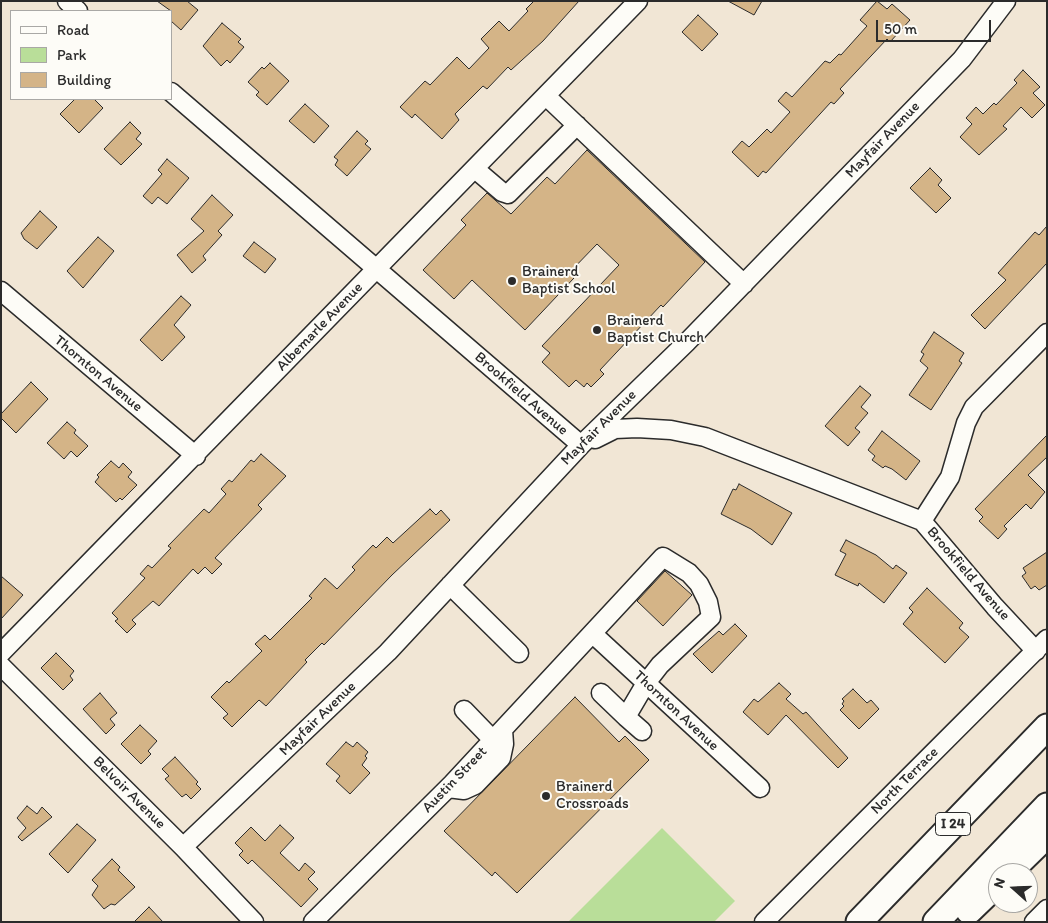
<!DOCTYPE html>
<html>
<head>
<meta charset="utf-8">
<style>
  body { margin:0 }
  #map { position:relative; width:1048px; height:923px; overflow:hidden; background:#f1e6d5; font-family:Itim,sans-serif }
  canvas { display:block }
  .frame { position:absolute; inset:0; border:2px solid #2b2b2b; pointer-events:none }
  .legend { position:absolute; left:10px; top:10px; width:162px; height:90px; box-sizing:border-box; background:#fdfcf7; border:1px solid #a9a8a5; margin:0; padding:6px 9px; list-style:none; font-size:15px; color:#2b2b2b }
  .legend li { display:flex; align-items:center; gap:10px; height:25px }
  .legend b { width:25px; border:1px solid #a9a8a5 }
  .north { position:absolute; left:988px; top:863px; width:50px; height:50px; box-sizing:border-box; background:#fdfcf7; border:1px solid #a9a8a5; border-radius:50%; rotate:290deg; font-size:14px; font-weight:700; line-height:20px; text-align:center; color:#2b2b2b }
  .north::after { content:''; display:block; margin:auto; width:18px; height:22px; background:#2b2b2b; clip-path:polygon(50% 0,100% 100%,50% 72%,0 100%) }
  .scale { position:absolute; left:876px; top:20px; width:115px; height:22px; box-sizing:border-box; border:2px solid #2b2b2b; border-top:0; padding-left:6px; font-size:15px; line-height:18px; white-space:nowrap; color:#2b2b2b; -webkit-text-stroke:4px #fdfcf7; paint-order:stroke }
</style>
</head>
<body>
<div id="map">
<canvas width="1048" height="923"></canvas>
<div class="frame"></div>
<ul class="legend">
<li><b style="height:6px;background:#fdfcf7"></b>Road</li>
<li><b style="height:14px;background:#b9de99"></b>Park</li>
<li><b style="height:14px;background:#d4b487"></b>Building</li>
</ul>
<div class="north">N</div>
<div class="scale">50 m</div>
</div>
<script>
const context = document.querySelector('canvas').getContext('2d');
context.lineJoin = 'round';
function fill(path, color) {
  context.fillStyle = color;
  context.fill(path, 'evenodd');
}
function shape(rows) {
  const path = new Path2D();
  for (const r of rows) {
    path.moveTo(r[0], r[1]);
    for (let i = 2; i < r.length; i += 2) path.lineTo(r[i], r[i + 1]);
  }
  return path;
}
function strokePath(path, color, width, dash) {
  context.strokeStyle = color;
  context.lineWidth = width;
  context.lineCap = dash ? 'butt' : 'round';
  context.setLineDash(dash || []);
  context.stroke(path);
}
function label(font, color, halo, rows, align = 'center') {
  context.font = font + ' Itim,sans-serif';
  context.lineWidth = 4;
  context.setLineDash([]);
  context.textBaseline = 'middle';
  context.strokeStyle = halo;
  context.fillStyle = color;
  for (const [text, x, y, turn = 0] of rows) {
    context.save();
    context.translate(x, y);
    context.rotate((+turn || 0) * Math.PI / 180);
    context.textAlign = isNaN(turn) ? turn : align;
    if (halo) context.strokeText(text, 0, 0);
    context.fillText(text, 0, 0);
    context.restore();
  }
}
fill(shape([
  [662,828,735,901,714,922,568,922]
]), '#b9de99');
const building = shape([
  [157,1,187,1,198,10,181,30,171,21,171,11,157,1],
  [534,1,579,1,543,41,511,70,508,67,487,89,483,86,455,114,459,120,442,139,415,114,412,118,400,107,425,81,430,85,457,57,469,69,489,48,481,39,499,21,509,31,528,11,526,9,534,1],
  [728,1,762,1,754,15,728,1],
  [877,1,887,9,892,4,910,20,890,42,887,39,840,89,844,93,834,104,831,102,766,173,763,171,758,177,732,152,742,141,749,147,767,129,771,133,790,112,778,101,786,92,792,97,825,61,830,63,839,54,841,55,867,26,860,20,877,1],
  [698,15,718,34,702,51,682,32,698,15],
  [222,23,241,39,238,42,244,47,230,63,227,60,221,66,203,46,222,23],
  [270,63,289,81,267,105,256,95,259,92,248,82,262,67,264,69,270,63],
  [1023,70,1040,87,1033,93,1045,105,1032,118,1021,107,1003,126,1007,129,979,155,960,137,972,124,966,118,976,107,983,114,994,103,996,105,1017,83,1014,80,1023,70],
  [75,99,94,99,103,108,79,133,60,114,75,99],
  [305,104,329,126,314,143,289,121,305,104],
  [130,122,141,133,136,139,142,144,121,165,104,149,130,122],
  [357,131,368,141,365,144,371,149,347,176,335,165,338,160,334,157,357,131],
  [587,150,705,262,663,307,661,305,600,370,604,374,591,387,587,383,584,387,576,380,569,387,542,362,550,353,542,346,619,265,597,244,569,273,574,278,525,330,472,280,454,299,423,270,466,225,461,220,487,193,511,214,547,177,555,184,587,150],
  [167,159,189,178,167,204,158,197,152,204,143,196,162,174,158,170,167,159],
  [930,168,942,180,938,185,951,198,936,213,910,188,930,168],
  [212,195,233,215,218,231,222,235,203,256,206,260,192,273,177,255,204,231,191,219,212,195],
  [40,211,57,227,37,249,24,239,21,233,40,211],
  [1047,226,1047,263,985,329,971,315,1006,280,998,273,1035,232,1039,235,1047,226],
  [98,237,114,251,83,288,67,271,98,237],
  [254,242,276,259,265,273,243,256,254,242],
  [181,296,191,305,174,325,185,337,162,361,140,340,181,296],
  [934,332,964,353,959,361,962,363,931,410,909,395,928,368,920,361,924,354,921,352,934,332],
  [31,382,48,399,16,433,1,418,1,414,31,382],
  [860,386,871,395,861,407,868,413,855,428,860,432,848,446,825,426,860,386],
  [67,422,76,430,74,433,88,446,77,457,71,451,64,459,47,443,67,422],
  [882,431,920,461,906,480,892,469,885,466,883,468,872,460,875,456,868,450,882,431],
  [1047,435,1047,457,1028,475,1045,492,1031,509,1026,504,1004,526,1007,529,998,539,979,521,983,517,975,509,1047,435],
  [261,454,286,476,258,505,262,509,215,558,222,564,212,574,205,567,198,574,193,569,159,606,153,601,132,620,136,624,127,633,115,621,118,619,112,613,145,578,140,574,148,565,152,568,171,548,168,546,204,509,209,513,226,494,221,489,229,480,232,482,251,460,254,462,261,454],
  [111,461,119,468,123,463,132,472,128,477,137,485,122,500,120,498,116,502,95,482,99,477,97,475,111,461],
  [739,484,792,513,772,545,751,529,721,514,733,489,736,490,739,484],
  [430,509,436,515,441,510,450,520,392,575,324,645,322,643,305,660,307,662,266,706,259,700,232,727,223,718,228,714,211,697,227,681,229,683,262,651,255,644,265,635,270,640,312,598,309,596,325,578,337,589,355,570,352,567,373,545,376,548,387,537,393,543,430,509],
  [846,540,876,555,893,569,896,565,907,573,884,603,859,583,858,586,835,575,846,554,840,551,846,540],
  [1047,552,1047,585,1039,590,1035,586,1031,589,1022,576,1026,573,1023,568,1047,552],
  [665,571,692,595,663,626,637,601,665,571],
  [1,576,23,595,1,619,1,576],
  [927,588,963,623,959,628,969,637,945,663,903,624,913,612,909,608,927,588],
  [735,624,747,636,712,673,693,654,719,631,723,635,735,624],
  [56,653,74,671,70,676,73,680,63,690,41,668,56,653],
  [779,683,791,694,786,699,803,714,806,712,848,758,838,768,786,715,768,735,743,712,754,699,758,702,779,683],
  [853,689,867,703,871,700,879,709,859,729,840,710,844,706,842,704,844,701,842,699,853,689],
  [100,693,117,713,110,719,115,725,106,734,83,709,100,693],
  [575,697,619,742,625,736,649,760,517,893,495,872,492,876,444,831,575,697],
  [140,725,157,741,148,751,151,754,141,764,121,744,140,725],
  [346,742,353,747,357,742,368,752,365,756,367,758,362,765,370,773,350,794,336,781,340,776,326,764,346,742],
  [175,757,198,782,196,784,201,789,191,799,186,794,182,797,165,779,169,776,162,769,175,757],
  [27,806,37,814,42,807,52,817,22,841,18,837,26,828,17,818,27,806],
  [77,824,96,840,68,873,49,854,77,824],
  [280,825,294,838,280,853,299,871,305,863,315,872,308,879,318,889,301,907,252,860,248,864,239,855,243,851,235,843,251,827,265,841,280,825],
  [112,859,120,867,118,870,135,887,115,905,111,904,104,909,92,895,98,886,92,880,112,859],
  [149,907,163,922,134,922,149,907]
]);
fill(building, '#d4b487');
strokePath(building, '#2b2b2b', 1);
const minor = shape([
  [67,1,78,11],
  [171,92,581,445],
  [546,96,744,284],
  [475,169,502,192,508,194,577,125],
  [1,291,196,456],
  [595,439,615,429,637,428,671,430,705,437,922,521,995,607,1036,651],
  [922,521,950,477,966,423,974,407,1047,333],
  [450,585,519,653],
  [593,634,760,788],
  [1,653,638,1],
  [1,666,183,847,254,922],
  [464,710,493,740],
  [626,717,642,731],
  [448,788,464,790,475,785,501,758,504,744,503,730],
  [183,847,388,652,581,445,687,342,962,59,1006,1],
  [313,922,452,784,663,557,689,573,699,584,708,602,711,617,660,665,646,683,626,717,601,693],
  [764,922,1047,639],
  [1034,922,1047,909]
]);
const highway = shape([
  [1008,873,1047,835],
  [969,911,998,883],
  [859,922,1047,727],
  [936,922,1047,806]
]);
strokePath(minor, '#2b2b2b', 21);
strokePath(highway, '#2b2b2b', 29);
strokePath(minor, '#fdfcf7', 18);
strokePath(highway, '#fdfcf7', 25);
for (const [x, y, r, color] of [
  [512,281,5,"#2b2b2b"],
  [597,330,5,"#2b2b2b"],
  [546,796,5,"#2b2b2b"]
]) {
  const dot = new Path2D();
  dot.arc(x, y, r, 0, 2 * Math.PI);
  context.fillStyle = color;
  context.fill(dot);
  strokePath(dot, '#fdfcf7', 2);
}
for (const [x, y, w] of [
  [953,824,35]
]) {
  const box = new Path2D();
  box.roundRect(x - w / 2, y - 11.5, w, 23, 4);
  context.fillStyle = '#fdfcf7';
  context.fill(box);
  strokePath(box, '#2b2b2b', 1);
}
label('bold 14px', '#2b2b2b', null, [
  ["I 24",953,824]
]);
label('15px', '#2b2b2b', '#fdfcf7', [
  ["Mayfair Avenue",883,140,-46],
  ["Albemarle Avenue",320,327,-46],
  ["Thornton Avenue",98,374,40],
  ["Brookfield Avenue",521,394,41],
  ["Mayfair Avenue",599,428,-45],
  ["Brookfield Avenue",968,574,49],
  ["Thornton Avenue",676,711,43],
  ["Mayfair Avenue",318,719,-44],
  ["Austin Street",455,780,-46],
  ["North Terrace",905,781,-45],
  ["Belvoir Avenue",129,793,45]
]);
label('15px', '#2b2b2b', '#fdfcf7', [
  ["Brainerd",522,272],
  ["Baptist School",522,289],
  ["Brainerd",607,321],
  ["Baptist Church",607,338],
  ["Brainerd",556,787],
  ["Crossroads",556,804]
], 'left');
</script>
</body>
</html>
